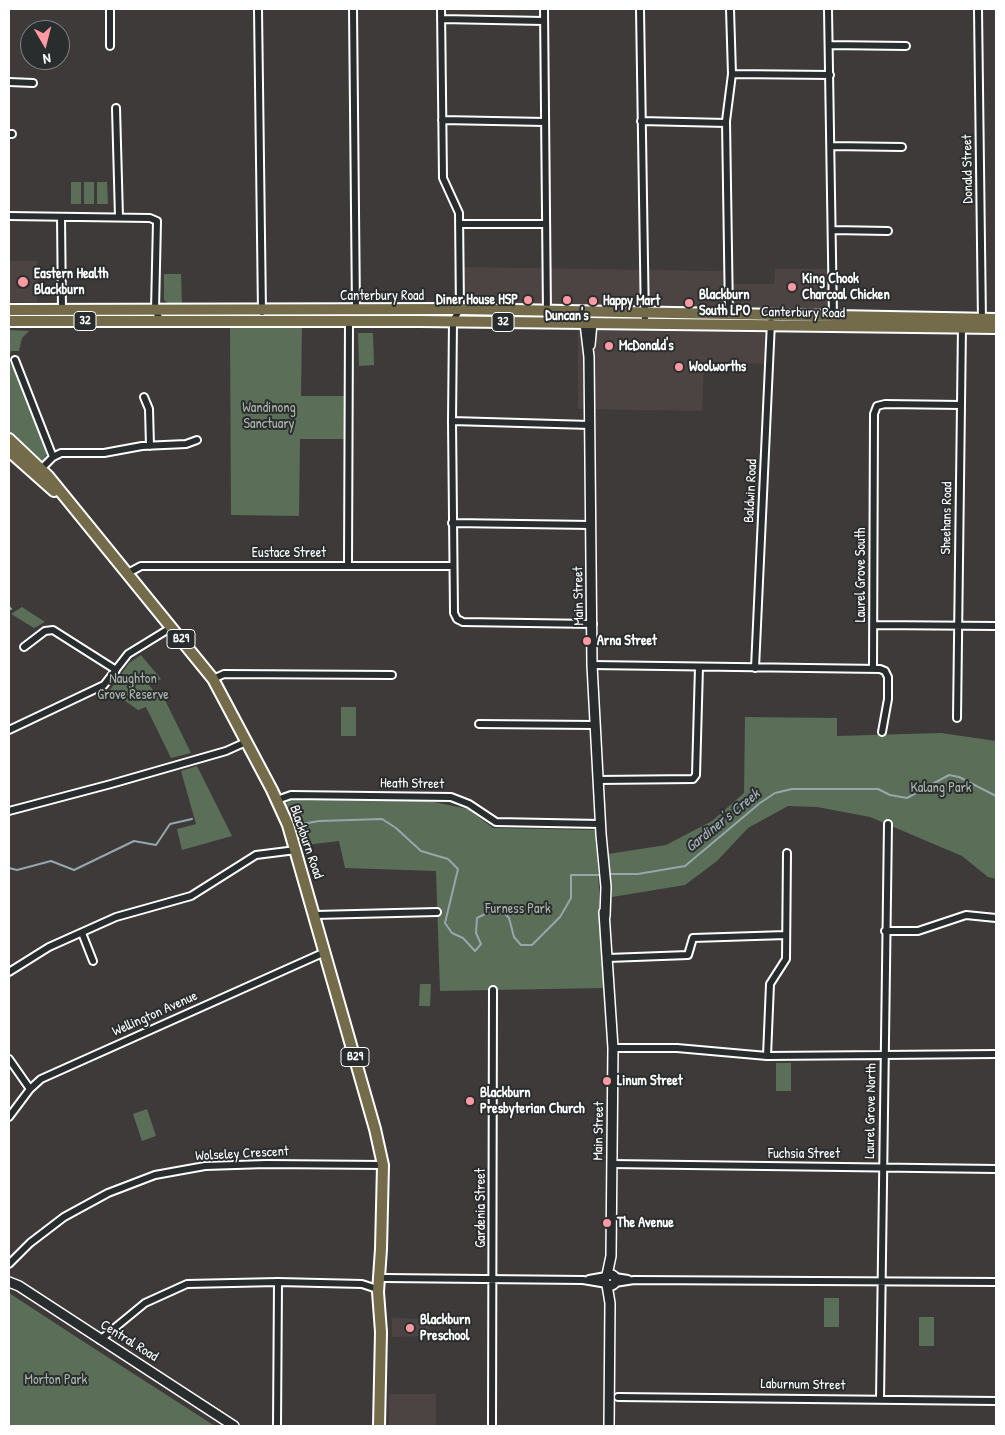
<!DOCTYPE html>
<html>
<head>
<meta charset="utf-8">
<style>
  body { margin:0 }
  #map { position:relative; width:1005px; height:1435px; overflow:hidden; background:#3e3a3a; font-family:"Patrick Hand",sans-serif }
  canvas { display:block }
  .frame { position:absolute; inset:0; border:10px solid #fff; pointer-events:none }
  .north { position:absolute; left:20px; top:20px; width:50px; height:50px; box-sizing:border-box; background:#2a2d2e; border:1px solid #7f8182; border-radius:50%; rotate:172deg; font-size:14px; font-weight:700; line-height:20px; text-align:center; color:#fff }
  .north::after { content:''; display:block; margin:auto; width:18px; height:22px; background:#ff9aa2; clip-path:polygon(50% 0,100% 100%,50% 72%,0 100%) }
</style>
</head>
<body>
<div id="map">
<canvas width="1005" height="1435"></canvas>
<div class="frame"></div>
<div class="north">N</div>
</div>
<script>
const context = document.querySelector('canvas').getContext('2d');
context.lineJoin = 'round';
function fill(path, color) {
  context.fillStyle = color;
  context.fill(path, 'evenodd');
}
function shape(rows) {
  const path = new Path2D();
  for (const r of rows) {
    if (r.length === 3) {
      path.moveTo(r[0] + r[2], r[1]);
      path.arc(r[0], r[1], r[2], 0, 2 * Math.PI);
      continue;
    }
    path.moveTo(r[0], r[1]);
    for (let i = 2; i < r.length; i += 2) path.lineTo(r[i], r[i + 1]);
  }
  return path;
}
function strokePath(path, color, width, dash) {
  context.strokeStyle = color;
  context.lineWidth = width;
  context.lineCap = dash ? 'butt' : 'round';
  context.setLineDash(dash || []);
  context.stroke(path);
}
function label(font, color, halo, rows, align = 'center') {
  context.font = font + ' "Patrick Hand",sans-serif';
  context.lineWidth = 4;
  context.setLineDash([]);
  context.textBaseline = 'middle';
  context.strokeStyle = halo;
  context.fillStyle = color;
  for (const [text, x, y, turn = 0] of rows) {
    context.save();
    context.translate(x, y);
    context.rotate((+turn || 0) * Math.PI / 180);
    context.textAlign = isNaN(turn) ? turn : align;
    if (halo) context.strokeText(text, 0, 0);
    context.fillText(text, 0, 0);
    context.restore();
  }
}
fill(shape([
  [9,261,37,261,37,302,9,302],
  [454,267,723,271,723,284,774,284,775,269,828,269,827,313,454,304],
  [578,330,773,333,772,364,704,362,702,411,578,409],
  [392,1318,429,1319,429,1336,392,1337],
  [389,1394,436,1394,436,1426,389,1426]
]), '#4c4442');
fill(shape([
  [71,182,81,182,81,204,71,204],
  [84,182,94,182,94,204,84,204],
  [97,182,107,182,108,204,97,204],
  [164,274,181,274,182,304,169,304,164,300],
  [230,326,302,326,301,396,346,396,346,439,300,439,299,516,231,515],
  [9,330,29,331,22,338,19,351,11,351,9,357],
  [358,333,373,333,374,365,359,366],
  [9,362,14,368,37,425,49,447,44,461,40,462,9,435],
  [22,607,45,622,34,628,11,614],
  [141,655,161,679,149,685,161,700,164,698,191,753,171,758,146,707,138,710,110,690,129,663],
  [341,707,356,707,356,736,341,736],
  [745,717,837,718,837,736,941,733,996,741,996,879,988,877,962,856,870,817,817,807,788,806,748,828,717,861,685,885,612,897,608,854,666,845,712,821,744,793],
  [197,766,232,836,182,850,177,829,196,824,181,771],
  [290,799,429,801,468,809,493,828,596,830,604,988,440,991,436,871,345,868,339,841,298,846,286,804],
  [420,984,431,984,430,1006,419,1006],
  [776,1063,791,1063,791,1091,776,1091],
  [147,1109,156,1136,142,1141,133,1114],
  [9,1293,81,1340,215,1426,9,1426],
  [824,1298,839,1298,839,1327,824,1327],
  [919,1317,934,1317,934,1346,919,1346]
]), '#5a6e58');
strokePath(shape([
  [9,607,11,609],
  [297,825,319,821,382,819,396,828,421,851,448,859,458,869,445,923,452,933,463,938,475,951,481,944,476,933,477,918,499,907,509,918,514,937,521,945,532,945,560,917,571,898,571,875,602,875],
  [9,868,17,870,51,861,74,870,134,841,156,845,170,824,192,819],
  [609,874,638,874,685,866,760,803,775,793,792,789,878,789,890,795,907,798,949,775,959,777,996,796]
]), '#97a6ad', 2);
const street = shape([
  [110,9,110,46],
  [258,9,262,312],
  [353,9,356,310],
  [441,9,443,178,459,213,460,309,453,321,452,421,454,613,457,619,463,622,593,624],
  [544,9,547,314],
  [640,9,645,324],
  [828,9,833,317],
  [978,9,982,322],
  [441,19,544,21],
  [829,45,906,46],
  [732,74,830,75],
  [9,82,33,83],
  [116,108,119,217],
  [442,120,545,122],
  [641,121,726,123],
  [9,134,12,134],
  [831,146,902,147],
  [9,216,150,218,157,221,155,310,161,321],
  [61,217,62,310],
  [459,224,546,224],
  [832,230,888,231],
  [729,315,726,121,732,74,730,9],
  [15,360,53,457],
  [144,397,149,409,150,446],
  [452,421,590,425],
  [41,469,53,457,61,453,104,453,142,446,186,444,197,440],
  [452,523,591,525],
  [348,565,349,321],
  [128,573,141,566,453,566],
  [874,625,996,626],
  [24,647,45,631,53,630,116,670],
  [592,665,880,669,885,671,888,677,888,699,882,732],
  [755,668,771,322],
  [873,669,874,414,877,406,885,404,961,405],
  [213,679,224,674,392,675],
  [957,718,962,326],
  [479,724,594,725],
  [9,730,104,685,128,654,172,627],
  [598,780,693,779,696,775,699,667],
  [277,800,291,795,451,797,469,804,496,822,600,824],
  [9,811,111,784,226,751,246,742],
  [315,915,437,912],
  [885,931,918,931,966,915,996,918],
  [82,933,93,961],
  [608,958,688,955,693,938,786,935],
  [9,972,49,947,116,917,191,896,256,855,296,850],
  [613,1048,677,1048,767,1056,996,1054],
  [767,1056,770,984,786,959,787,853],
  [9,1059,30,1089],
  [9,1117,30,1089,41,1079,325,952],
  [612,1164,996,1169],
  [9,1264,30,1243,64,1217,108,1193,155,1175,205,1166,266,1164,383,1165],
  [615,1277,628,1279],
  [385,1278,583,1280,607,1284],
  [589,1279,606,1276],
  [615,1283,634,1280,996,1282],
  [100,1340,145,1303,187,1284,278,1282,362,1284,374,1288,378,1292],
  [618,1397,996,1401],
  [880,1400,888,824],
  [277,1426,278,1282],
  [492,1426,493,990]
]);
const secondary = shape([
  [585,323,589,357,592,665,601,834,606,887,605,916],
  [590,345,592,323],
  [604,912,613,1048,611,1256,607,1275],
  [610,1280,5.5],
  [9,1282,19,1286,234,1426],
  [607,1285,610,1303,609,1426]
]);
const primary = shape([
  [9,310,460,309,996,319],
  [9,321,420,321,996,328],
  [9,439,48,476,213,679,272,790,288,825,375,1129,383,1165,381,1249,378,1292,381,1332,379,1426],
  [9,451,54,491]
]);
strokePath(street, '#fff', 10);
strokePath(secondary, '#fff', 12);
strokePath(primary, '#fff', 14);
strokePath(street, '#2a2d2e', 6);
strokePath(secondary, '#2a2d2e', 9);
strokePath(primary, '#746b4b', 10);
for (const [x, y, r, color] of [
  [23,282,6,"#ff9aa2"],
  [792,287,5,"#ff9aa2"],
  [528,300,5,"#ff9aa2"],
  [567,300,5,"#ff9aa2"],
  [593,301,5,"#ff9aa2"],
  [689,303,5,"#ff9aa2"],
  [609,346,5,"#ff9aa2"],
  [679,367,5,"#ff9aa2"],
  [587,641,5,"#ff9aa2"],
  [607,1081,5,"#ff9aa2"],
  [470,1101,5,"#ff9aa2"],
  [607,1223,5,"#ff9aa2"],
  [410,1328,5,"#ff9aa2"]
]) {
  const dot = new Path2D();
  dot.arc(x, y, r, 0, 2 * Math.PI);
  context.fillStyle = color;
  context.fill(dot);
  strokePath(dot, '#2a2d2e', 2);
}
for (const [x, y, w] of [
  [85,321,22],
  [503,322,22],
  [181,639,28],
  [355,1057,28]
]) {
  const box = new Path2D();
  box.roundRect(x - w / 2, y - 9.5, w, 19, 4);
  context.fillStyle = '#2a2d2e';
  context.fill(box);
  strokePath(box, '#fff', 1);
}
label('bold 12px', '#fff', null, [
  ["32",85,321],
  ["32",503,322],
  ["B29",181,639],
  ["B29",355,1057]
]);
label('14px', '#fff', '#2a2d2e', [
  ["Donald Street",968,169,-91],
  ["Canterbury Road",382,296],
  ["Canterbury Road",803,313,1],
  ["Baldwin Road",751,491,-87],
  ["Sheehans Road",947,518,-89],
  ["Eustace Street",289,553],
  ["Laurel Grove South",861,575,-90],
  ["Main Street",579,596,-91],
  ["Heath Street",412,784,1],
  ["Blackburn Road",306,842,71],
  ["Wellington Avenue",155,1014,-24],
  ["Laurel Grove North",871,1111,-89],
  ["Main Street",599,1131,-89],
  ["Wolseley Crescent",242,1154,-3],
  ["Fuchsia Street",804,1154],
  ["Gardenia Street",481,1208,-90],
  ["Central Road",129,1341,32],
  ["Laburnum Street",803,1385,1]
]);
label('bold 14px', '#fff', '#2a2d2e', [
  ["Eastern Health",34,274],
  ["Blackburn",34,290],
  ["King Chook",802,279],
  ["Charcoal Chicken",802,295],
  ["Blackburn",699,295],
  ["South LPO",699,311],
  ["Diner House HSP",518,300,"right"],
  ["Happy Mart",603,301],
  ["Duncan's",567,316,"center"],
  ["McDonald's",619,346],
  ["Woolworths",689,367],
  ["Arna Street",597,641],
  ["Linum Street",617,1081],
  ["Blackburn",480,1093],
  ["Presbyterian Church",480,1109],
  ["The Avenue",617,1223],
  ["Blackburn",420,1320],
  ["Preschool",420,1336]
], 'left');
label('14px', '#acb6ac', '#2a2d2e', [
  ["Wandinong",269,408],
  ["Sanctuary",269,424],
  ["Naughton",133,679],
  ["Grove Reserve",133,695],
  ["Kalang Park",941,788],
  ["Furness Park",518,909],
  ["Morton Park",56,1380]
]);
label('italic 15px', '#a8b4ba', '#2a2d2e', [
  ["Gardiner's Creek",723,821,-39]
]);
</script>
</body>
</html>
